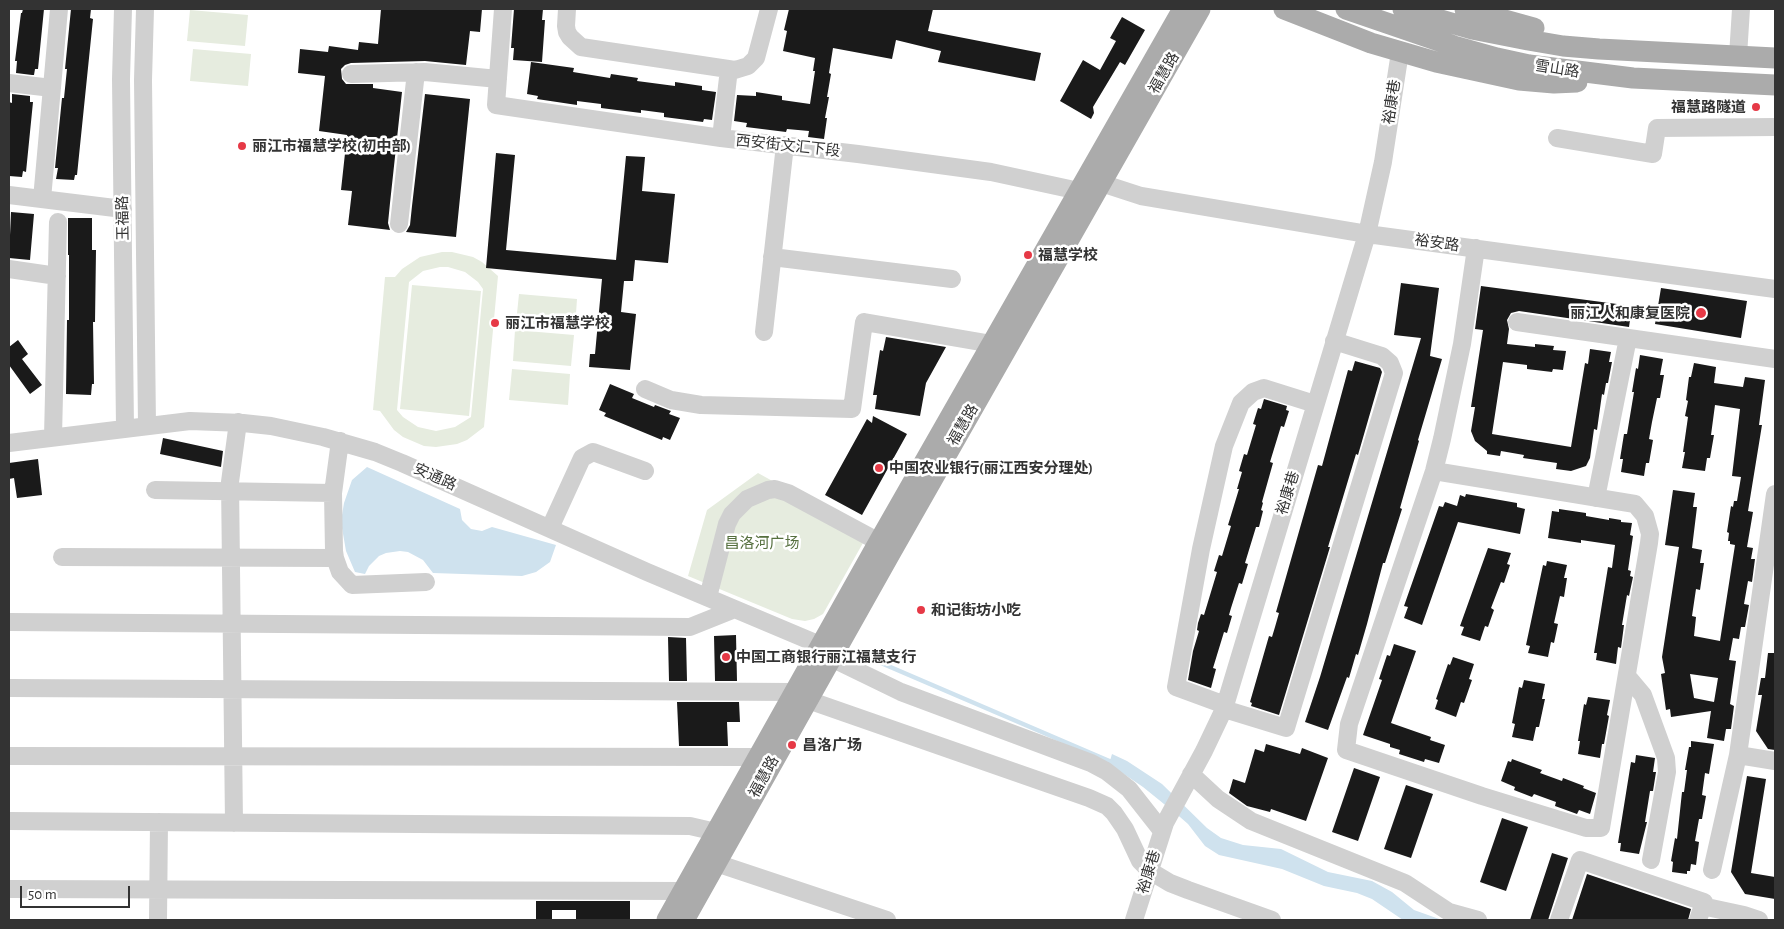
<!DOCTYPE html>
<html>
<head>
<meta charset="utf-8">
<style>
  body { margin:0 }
  #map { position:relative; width:1784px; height:929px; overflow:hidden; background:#fff; font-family:"Alegreya Sans",sans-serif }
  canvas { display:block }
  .frame { position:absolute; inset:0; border:10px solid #333; pointer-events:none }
  .scale { position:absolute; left:20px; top:886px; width:110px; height:22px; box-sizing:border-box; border:2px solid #333; border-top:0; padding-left:6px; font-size:15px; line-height:18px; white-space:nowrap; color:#333; -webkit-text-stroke:4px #fff; paint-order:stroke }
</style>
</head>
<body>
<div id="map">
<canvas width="1784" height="929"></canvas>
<div class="frame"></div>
<div class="scale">50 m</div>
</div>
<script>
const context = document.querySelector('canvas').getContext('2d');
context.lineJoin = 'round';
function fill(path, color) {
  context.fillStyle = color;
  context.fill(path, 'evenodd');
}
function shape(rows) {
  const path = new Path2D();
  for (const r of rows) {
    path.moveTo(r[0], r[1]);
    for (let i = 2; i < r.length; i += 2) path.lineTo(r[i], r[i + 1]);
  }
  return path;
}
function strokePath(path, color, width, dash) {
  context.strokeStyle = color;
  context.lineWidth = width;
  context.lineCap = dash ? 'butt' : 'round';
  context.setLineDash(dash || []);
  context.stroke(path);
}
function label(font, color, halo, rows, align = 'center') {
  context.font = font + ' "Alegreya Sans","Noto Sans SC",sans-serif';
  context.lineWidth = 5;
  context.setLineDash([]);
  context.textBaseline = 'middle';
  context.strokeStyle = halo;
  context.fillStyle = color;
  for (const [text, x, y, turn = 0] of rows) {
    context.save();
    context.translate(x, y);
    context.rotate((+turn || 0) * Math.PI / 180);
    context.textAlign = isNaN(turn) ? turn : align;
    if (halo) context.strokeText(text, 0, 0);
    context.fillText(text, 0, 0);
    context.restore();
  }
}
fill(shape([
  [190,10,248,15,245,46,187,41],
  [193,49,251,54,248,86,190,81],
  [442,252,452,252,473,257,482,262,498,276,484,427,467,440,457,444,436,447,424,446,403,437,394,430,380,411,373,410,385,277,395,277,402,269,420,257],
  [440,267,448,267,465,272,478,282,483,289,471,417,455,427,436,431,418,427,403,417,397,410,409,282,423,271],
  [412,285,481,291,469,416,400,409],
  [519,294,577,299,575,328,516,323],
  [515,330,574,335,571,366,513,361],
  [512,369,570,374,568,405,509,400],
  [758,473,868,534,823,614,814,619,805,621,792,619,688,576,707,510]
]), '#e6ecdf');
fill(shape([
  [367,467,460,509,462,520,471,529,482,531,492,527,556,545,550,562,536,572,522,576,433,573,423,560,408,552,400,551,386,553,379,556,369,566,365,574,355,572,346,551,342,528,342,515,344,503,352,480],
  [1112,754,1127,761,1162,784,1207,828,1221,838,1243,845,1281,849,1328,872,1372,881,1392,892,1414,910,1442,920,1403,920,1372,899,1357,893,1324,886,1282,869,1219,855,1205,846,1188,824,1180,817,1143,787,1109,764]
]), '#cfe2ee');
strokePath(shape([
  [860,654,1114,763]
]), '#cfe2ee', 4.5);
fill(shape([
  [23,9,44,9,38,69,35,69,34,75,32,75,16,73,17,61,15,61,21,13,22,13],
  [71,9,91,9,90,18,93,19,77,175,75,175,74,180,56,179,58,168,55,168,62,98,64,98,67,69,65,69],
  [381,9,482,9,480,32,470,31,466,65,425,61,351,63,345,65,341,69,342,79,346,84,373,84,373,88,402,92,390,203,388,223,390,230,348,225,352,191,341,190,347,135,319,131,325,76,298,73,300,49,328,52,329,46,358,50,359,42,378,44],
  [514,9,543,9,542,20,545,20,542,62,513,60,514,48,511,48],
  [789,9,933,9,928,31,1041,53,1035,81,938,62,941,51,896,40,892,59,833,48,829,73,831,74,827,97,829,97,825,118,827,118,824,139,808,137,809,131,787,129,786,132,746,127,747,123,734,121,737,95,756,96,756,92,782,96,782,100,810,104,815,71,813,71,815,58,783,51,787,31,784,30],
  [1122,17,1145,30,1125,65,1120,62,1093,107,1094,113,1091,119,1060,101,1083,60,1100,70,1116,41,1110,38],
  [531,62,574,68,573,72,610,78,611,74,638,78,637,81,675,86,675,82,702,86,702,90,716,92,712,120,704,119,703,122,664,117,664,113,641,110,641,113,601,108,601,104,577,101,577,105,537,99,538,96,527,94],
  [12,94,30,96,30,102,33,102,26,172,23,171,22,177,9,176,9,102,12,103],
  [425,94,470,99,456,237,406,232,410,225,412,206],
  [496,153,515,155,506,250,616,260,626,156,645,157,642,191,675,194,668,263,635,260,633,281,624,281,621,312,636,314,630,370,589,367,590,354,595,354,602,279,486,268],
  [11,212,34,214,30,260,9,258],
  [68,218,92,218,92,250,96,250,95,322,93,322,94,384,92,384,91,395,66,394,67,320,69,320,69,255,68,255],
  [1401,283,1439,288,1430,356,1442,359,1418,440,1419,441,1400,508,1402,509,1385,563,1383,563,1367,624,1358,655,1356,654,1349,678,1347,677,1328,730,1305,722,1320,677,1421,338,1394,335],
  [1481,286,1632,306,1629,327,1519,311,1511,313,1507,320,1509,329,1507,344,1535,347,1535,344,1554,346,1553,350,1566,351,1563,370,1553,369,1552,372,1527,369,1527,365,1503,362,1492,434,1571,447,1585,363,1588,364,1590,349,1611,352,1609,362,1612,362,1608,383,1606,383,1604,395,1602,394,1597,430,1594,429,1590,458,1586,466,1571,471,1556,469,1557,463,1523,458,1524,455,1501,451,1500,456,1487,454,1487,451,1475,441,1471,431,1475,407,1471,407,1483,330,1475,329],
  [1661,288,1747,301,1741,338,1655,324],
  [886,337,946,347,926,383,920,416,875,409,877,395,873,395,880,350,883,351],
  [18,340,28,354,22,359,42,385,30,394,9,365,9,347],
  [1640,355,1663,359,1660,375,1664,375,1660,398,1657,398,1652,422,1649,439,1653,440,1649,463,1646,463,1644,476,1621,472,1623,459,1620,459,1624,434,1627,434,1634,392,1632,392,1636,368,1638,369],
  [1355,361,1380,368,1382,372,1358,455,1356,454,1328,547,1330,547,1279,715,1251,706,1252,703,1250,702,1269,636,1272,637,1275,627,1279,613,1276,612,1318,465,1322,466,1348,370,1352,371],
  [1694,363,1716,367,1714,383,1743,387,1745,377,1765,380,1759,425,1762,425,1748,511,1753,512,1747,547,1753,548,1751,559,1755,559,1752,582,1748,581,1744,604,1749,605,1745,627,1741,627,1739,639,1733,638,1729,660,1736,661,1730,704,1734,706,1731,729,1726,729,1724,741,1707,738,1711,711,1671,717,1670,709,1666,710,1661,674,1665,673,1662,657,1679,547,1665,545,1673,490,1695,493,1693,507,1697,507,1692,548,1702,550,1700,563,1704,563,1700,590,1696,589,1692,616,1696,617,1694,636,1720,641,1735,545,1730,544,1730,541,1728,541,1729,533,1727,532,1731,506,1733,507,1734,501,1737,501,1741,477,1732,476,1740,409,1715,405,1711,435,1714,435,1710,458,1707,458,1705,471,1682,468,1685,452,1683,452,1688,417,1685,416,1688,401,1686,400,1689,377,1691,377],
  [1690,674,1718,678,1714,702,1694,698],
  [610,384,634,394,632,398,654,407,655,405,671,411,669,414,680,418,670,440,663,437,662,440,604,416,606,413,599,410],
  [1264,399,1287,406,1286,410,1289,411,1284,427,1281,426,1270,462,1273,463,1262,502,1263,503,1261,510,1263,511,1259,527,1256,527,1245,563,1248,564,1242,584,1239,583,1231,608,1229,615,1232,616,1227,633,1224,632,1213,668,1216,669,1211,688,1188,680,1193,651,1199,631,1197,630,1198,623,1201,614,1204,615,1217,572,1214,571,1219,555,1222,556,1231,526,1228,525,1239,489,1237,489,1242,472,1239,471,1244,454,1247,455,1256,425,1253,424,1258,408,1261,409],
  [873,416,907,434,862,515,825,495,867,419,872,423],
  [163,438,223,451,221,467,160,454],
  [38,459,42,495,17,498,14,478,9,479,9,463],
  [1466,494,1517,503,1517,507,1525,509,1520,534,1458,522,1422,625,1404,618,1408,607,1404,606,1439,506,1443,507,1445,502,1457,506,1460,495,1465,497],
  [1559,509,1586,513,1586,516,1609,520,1609,518,1621,520,1621,522,1632,523,1630,535,1633,536,1628,570,1631,571,1630,576,1633,577,1629,596,1627,595,1622,625,1624,625,1621,648,1618,647,1616,664,1596,660,1597,653,1594,653,1608,567,1612,568,1615,545,1581,540,1581,543,1548,538,1552,511,1559,512],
  [1488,548,1511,553,1507,564,1510,565,1504,583,1501,582,1491,608,1494,610,1488,627,1485,626,1480,641,1461,635,1464,627,1460,626],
  [1547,561,1567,565,1564,578,1567,578,1564,597,1560,596,1554,623,1558,624,1554,643,1551,642,1548,657,1528,653,1530,646,1526,645,1543,565,1546,566],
  [736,635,737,681,715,681,714,636],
  [668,637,686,638,687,681,669,681],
  [1394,644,1416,651,1391,723,1431,737,1430,740,1445,745,1439,763,1425,759,1424,762,1399,754,1400,750,1390,747,1390,744,1363,735,1382,680,1379,679,1387,655,1390,656],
  [1768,653,1775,653,1775,750,1768,749,1756,731,1762,695,1758,695,1761,678,1765,678],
  [1453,657,1474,664,1469,679,1472,680,1464,703,1461,702,1456,717,1435,709,1438,700,1436,699,1448,664,1450,665],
  [1524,680,1545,684,1542,699,1545,699,1539,727,1536,727,1533,741,1512,737,1515,724,1512,723,1519,687,1522,688],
  [1588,697,1610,700,1607,715,1609,716,1604,744,1602,744,1600,758,1578,754,1580,741,1578,741,1584,704,1586,705],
  [677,702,739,702,740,722,727,722,728,746,679,746],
  [1691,741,1714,744,1709,774,1705,773,1702,795,1706,796,1702,819,1699,819,1695,841,1699,842,1696,865,1691,864,1690,871,1687,871,1687,874,1672,872,1673,862,1671,861,1675,838,1677,839,1682,792,1684,792,1687,770,1685,770,1689,747,1691,747],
  [1266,744,1300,754,1302,748,1328,758,1306,821,1271,809,1270,812,1247,806,1229,793,1233,779,1245,783,1255,749,1264,752],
  [1636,755,1655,758,1653,772,1656,772,1653,791,1650,791,1645,822,1647,822,1639,854,1620,851,1621,843,1618,843,1631,762,1635,763],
  [1512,759,1542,770,1540,773,1562,781,1563,778,1584,786,1583,788,1596,793,1590,814,1579,810,1577,814,1555,806,1556,802,1534,794,1532,797,1514,790,1515,787,1501,781,1508,761,1511,762],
  [1354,768,1380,777,1358,841,1332,832],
  [1747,776,1766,779,1751,873,1775,877,1775,899,1745,894,1731,872],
  [1406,785,1433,794,1411,858,1384,849],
  [1502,818,1528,827,1506,891,1480,882],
  [1552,853,1568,858,1549,917,1548,920,1530,920],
  [1587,874,1691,909,1688,920,1572,920],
  [536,901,630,901,630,920,576,920,576,910,552,910,552,920,536,920]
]), '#1a1a1a');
strokePath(shape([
  [123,9,121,79,125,428],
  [145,9,143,80,147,425],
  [503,9,496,105,721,138,858,154,991,172,1079,191],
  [567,9,566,26,567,32,570,37,581,47,735,70,748,66,756,58,769,9],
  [1738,56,1741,9],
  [351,74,425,72,498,79],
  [9,83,52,88],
  [721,138,729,69],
  [1557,138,1653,154,1657,128,1775,127],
  [1101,183,1141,196,1367,234,1775,289],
  [9,195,123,209],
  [42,199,59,9],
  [399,224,416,72],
  [772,257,952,279],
  [9,269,57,276],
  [1517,322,1775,359],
  [764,332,785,145],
  [645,389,671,400,701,405,852,409,864,322,992,344],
  [53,437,58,222],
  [340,441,333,493,334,551,335,558,340,572,352,585,426,582],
  [9,443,190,421,243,423,271,426,323,437,375,452,402,463,647,572,832,650],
  [1434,471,1635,504,1645,516,1650,534,1649,543,1601,828,1586,828,1482,796,1346,750,1349,724,1434,471,1442,439,1462,344,1476,248],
  [155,490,333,493],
  [1596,498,1628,338],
  [550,528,582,458,593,452,645,471],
  [62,557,335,558],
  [708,597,727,524,732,514,747,499,768,490,775,489,788,493,879,542],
  [9,622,690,627,735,609],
  [831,658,901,692,1091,763,1106,771,1129,789,1162,831],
  [1627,676,1643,695,1666,758,1667,772,1651,860],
  [9,688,795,692],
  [808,700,1089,798,1107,806,1114,813,1125,829,1140,861,1150,871,1170,883,1188,890,1272,920],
  [1225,705,1176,687,1201,549,1224,446,1241,403,1253,392,1264,388,1315,404],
  [1224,709,1286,728,1394,373,1390,363,1382,356,1334,341],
  [1738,755,1775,761],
  [9,756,758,757],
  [1191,774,1218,799,1251,821,1405,883,1449,912,1478,920],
  [9,821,690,826,716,832],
  [234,823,230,482,238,422],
  [716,863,887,920],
  [1712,870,1738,755,1775,494],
  [9,889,683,891],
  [1702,906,1744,915,1759,920],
  [158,920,159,822],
  [1134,920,1165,823,1204,751,1224,709,1367,234,1383,162,1400,52],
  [1559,920,1580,860,1704,902,1698,920]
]), '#d0d0d0', 18);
strokePath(shape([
  [1284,9,1371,43,1436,62,1519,80,1554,83,1577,82],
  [1346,9,1454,46,1497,58,1529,65,1633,78,1775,85],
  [1403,9,1472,29,1528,40,1563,46,1599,49,1775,58],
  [1465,9,1534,28],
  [667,920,879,542,1183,9],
  [684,920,892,550,1200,9]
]), '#ababab', 21);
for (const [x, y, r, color] of [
  [1756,107,5,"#e63946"],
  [242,146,5,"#e63946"],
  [1028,255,5,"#e63946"],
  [1701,313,6,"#e63946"],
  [495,323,5,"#e63946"],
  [879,468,5,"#e63946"],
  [921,610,5,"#e63946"],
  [726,657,5,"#e63946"],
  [792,745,5,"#e63946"]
]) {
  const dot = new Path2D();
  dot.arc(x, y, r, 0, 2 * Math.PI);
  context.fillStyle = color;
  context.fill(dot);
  strokePath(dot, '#fff', 2);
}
label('15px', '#333', '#fff', [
  ["雪山路",1557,69,9],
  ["福慧路",1164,73,-60],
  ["裕康巷",1392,102,-81],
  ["西安街文汇下段",788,146,6],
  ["玉福路",123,218,-91],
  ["裕安路",1437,243,8],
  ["福慧路",963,425,-60],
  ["安通路",435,477,24],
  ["裕康巷",1288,493,-73],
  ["福慧路",764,777,-61],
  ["裕康巷",1149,872,-73]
]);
label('bold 15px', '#333', '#fff', [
  ["福慧路隧道",1746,107,"right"],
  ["丽江市福慧学校(初中部)",252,146],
  ["福慧学校",1038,255],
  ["丽江人和康复医院",1690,313,"right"],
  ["丽江市福慧学校",505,323],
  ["中国农业银行(丽江西安分理处)",889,468],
  ["和记街坊小吃",931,610],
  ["中国工商银行丽江福慧支行",736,657],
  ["昌洛广场",802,745]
], 'left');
label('15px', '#56703f', '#fff', [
  ["昌洛河广场",762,543]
]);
</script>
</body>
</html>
